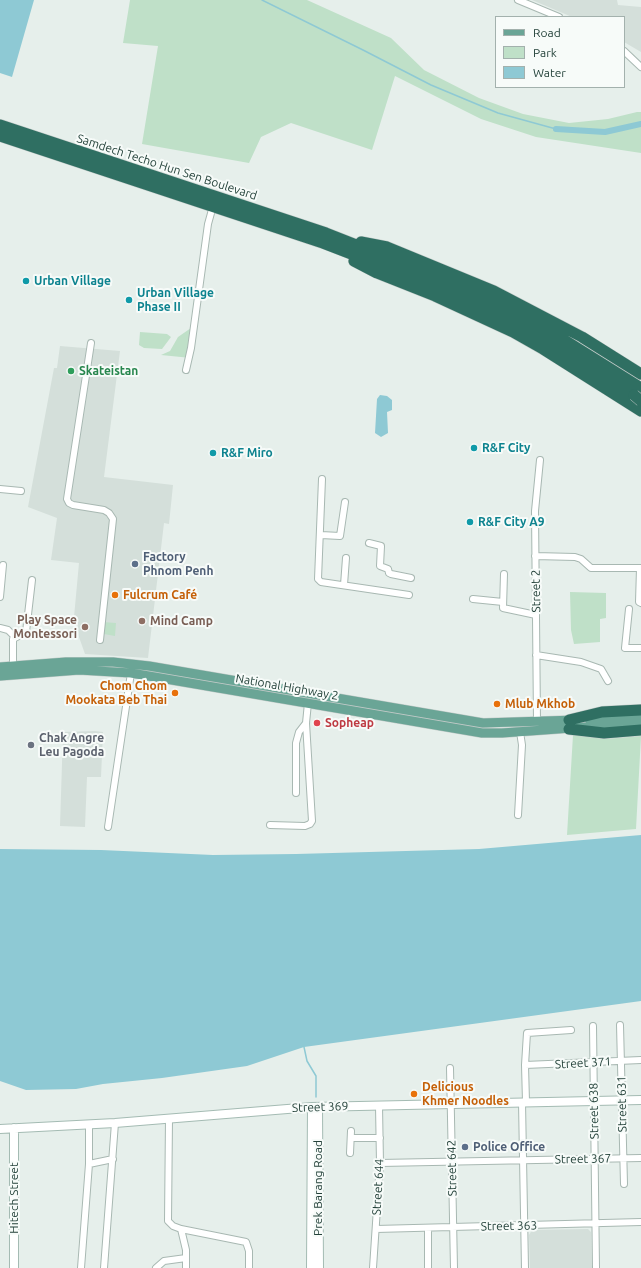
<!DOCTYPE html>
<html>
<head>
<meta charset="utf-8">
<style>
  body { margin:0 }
  #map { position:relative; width:641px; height:1268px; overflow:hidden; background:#e6efeb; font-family:Ubuntu,sans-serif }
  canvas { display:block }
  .legend { position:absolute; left:495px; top:16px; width:130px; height:72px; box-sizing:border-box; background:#f7fbf9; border:1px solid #a3b1ad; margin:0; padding:5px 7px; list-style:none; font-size:12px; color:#24423a }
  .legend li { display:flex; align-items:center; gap:8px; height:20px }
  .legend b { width:20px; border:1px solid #a3b1ad }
</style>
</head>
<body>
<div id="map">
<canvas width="641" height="1268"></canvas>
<ul class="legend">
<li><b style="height:5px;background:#6aa596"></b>Road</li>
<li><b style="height:11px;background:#bfe0c8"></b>Park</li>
<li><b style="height:11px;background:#8ec9d4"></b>Water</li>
</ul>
</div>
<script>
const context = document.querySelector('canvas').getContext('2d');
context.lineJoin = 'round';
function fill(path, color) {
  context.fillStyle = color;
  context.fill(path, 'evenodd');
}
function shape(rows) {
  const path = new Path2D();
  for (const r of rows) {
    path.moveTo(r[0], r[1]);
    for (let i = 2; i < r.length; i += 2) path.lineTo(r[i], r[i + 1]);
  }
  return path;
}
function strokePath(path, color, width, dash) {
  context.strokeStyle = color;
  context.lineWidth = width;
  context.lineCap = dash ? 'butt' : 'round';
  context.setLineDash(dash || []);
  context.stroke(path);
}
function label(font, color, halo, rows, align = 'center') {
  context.font = font + ' Ubuntu,sans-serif';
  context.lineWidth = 4;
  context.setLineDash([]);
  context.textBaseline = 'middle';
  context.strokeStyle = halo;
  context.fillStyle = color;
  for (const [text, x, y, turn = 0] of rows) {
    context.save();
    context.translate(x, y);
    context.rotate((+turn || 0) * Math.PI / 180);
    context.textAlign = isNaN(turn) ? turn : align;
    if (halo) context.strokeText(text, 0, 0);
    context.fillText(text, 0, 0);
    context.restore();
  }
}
fill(shape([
  [532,0,617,0,618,5,641,7,641,52,624,42,624,17,572,17],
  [60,346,120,351,104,477,173,485,169,524,164,523,148,658,85,654,79,637,77,617,74,617,79,563,51,560,57,518,28,507,54,368,57,368],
  [95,731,103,732,101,777,87,777,85,827,60,826,63,732],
  [588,1229,591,1232,592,1268,530,1268,529,1235,532,1230]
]), '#d4dfda');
fill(shape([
  [130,0,307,0,391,38,424,70,479,98,523,114,569,123,608,119,637,112,641,112,641,153,536,137,481,119,395,76,372,150,291,123,261,137,249,163,142,144,158,46,123,43],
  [191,328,191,358,161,355,170,351,178,337],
  [140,332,167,334,171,337,162,349,144,348,139,345],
  [570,592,606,593,606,618,600,619,600,642,574,644,571,630],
  [103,622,116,623,115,636,104,634],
  [573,735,605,739,641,736,636,829,567,835]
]), '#bfe0c8');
fill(shape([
  [0,0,34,0,12,77,0,73],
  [380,395,387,396,392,400,392,410,387,412,388,433,381,437,375,433,377,399],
  [641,835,641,1001,304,1047,247,1066,162,1078,103,1084,76,1089,26,1090,0,1081,0,849,101,850,213,855,296,854,479,849]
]), '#8ec9d4');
strokePath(shape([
  [262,0,363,50,431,85,498,113,556,129],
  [304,1047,307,1061,316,1076,316,1097]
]), '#8ec9d4', 1.5);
strokePath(shape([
  [556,129,605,132,641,124]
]), '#8ec9d4', 6);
const street = shape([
  [518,0,559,17],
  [624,51,641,67],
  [91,343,67,499,69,503,73,505,104,510,109,513,113,519,100,640],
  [186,370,191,348,208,224,213,206],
  [322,479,318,579,321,582,409,595],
  [0,489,21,491],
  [321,535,340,536,345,502],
  [369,543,381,546,380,566,388,569,389,573,391,574,411,578],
  [535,556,575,557,581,559,591,568,641,568],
  [640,568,639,602,641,603],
  [504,574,503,608,536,615],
  [344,585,346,558],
  [0,597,3,565],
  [473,599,503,602],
  [629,609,625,648,641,648],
  [0,628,8,630,15,637],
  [536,655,581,662,601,669,608,681],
  [13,670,13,639,26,632,32,580],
  [537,722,535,511,540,460],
  [296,793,296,743,299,732,306,723],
  [518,815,522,745,520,732],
  [270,825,305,826,310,824,312,821,306,723,308,703],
  [108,827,131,673],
  [620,1025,624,1184],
  [593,1026,596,1268],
  [525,1065,641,1060],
  [450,1068,454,1268],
  [522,1102,525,1268],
  [526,1102,525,1065,527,1033,571,1030],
  [169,1119,168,1221,173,1226,181,1229,246,1242,249,1251,249,1268],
  [351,1138,380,1138],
  [350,1153,351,1131],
  [380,1163,641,1158],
  [89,1164,113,1159],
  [428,1228,428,1268],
  [181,1229,186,1250,186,1268],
  [376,1229,641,1222],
  [81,1268,89,1164,89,1125],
  [104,1268,115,1123],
  [156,1268,164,1261,186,1258],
  [373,1268,380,1163,379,1106]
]);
const secondary = shape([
  [318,1107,319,1268],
  [14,1128,14,1268],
  [0,1129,115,1123,312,1107,641,1100],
  [311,1268,312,1107]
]);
const primary = shape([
  [0,667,66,662,113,662,149,666,483,723,576,720],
  [0,676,79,670,131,673,482,733,502,733,641,723],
  [589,719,641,715]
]);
const highway = shape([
  [0,125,326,233,443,279,537,323,641,388],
  [0,136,323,243,437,287,532,332,634,395],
  [361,242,387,247,494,291,582,337,641,374],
  [354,261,377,273,435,296,513,332,543,349,641,411],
  [569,720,602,712,641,710],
  [569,729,604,733,641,730]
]);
strokePath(street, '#a8b8b2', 8);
strokePath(secondary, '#a4bbb3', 10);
strokePath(primary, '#c2cac8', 10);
strokePath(highway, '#c2cac8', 12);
strokePath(street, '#fff', 6);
strokePath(secondary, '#fff', 8);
strokePath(primary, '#6aa596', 9);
strokePath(highway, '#2f6f62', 11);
const highwayBridge = shape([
  [634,395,641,401]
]);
strokePath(highwayBridge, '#c2cac8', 12, []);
strokePath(highwayBridge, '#2f6f62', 11);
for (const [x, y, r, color] of [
  [26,281,4,"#0f9aa8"],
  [129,300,4,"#0f9aa8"],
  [71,371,4,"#2e9e5b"],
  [474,448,4,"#0f9aa8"],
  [213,453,4,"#0f9aa8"],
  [470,522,4,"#0f9aa8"],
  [135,564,4,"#5c6f8a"],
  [115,595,4,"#e8710a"],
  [142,621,4,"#8d6e63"],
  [85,627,4,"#8d6e63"],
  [175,693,4,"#e8710a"],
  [497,704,4,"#e8710a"],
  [317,723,4,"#e0444e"],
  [31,745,4,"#6b7280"],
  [414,1094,4,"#e8710a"],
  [465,1147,4,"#5c6f8a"]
]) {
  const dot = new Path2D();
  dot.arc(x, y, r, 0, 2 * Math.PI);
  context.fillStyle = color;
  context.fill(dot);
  strokePath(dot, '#f7fbf9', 1.5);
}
label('12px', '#24423a', '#f7fbf9', [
  ["Samdech Techo Hun Sen Boulevard",167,167,18],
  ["Street 2",536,591,-91],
  ["National Highway 2",287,687,10],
  ["Street 371",583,1063,-3],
  ["Street 631",622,1104,-91],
  ["Street 369",320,1107,-2],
  ["Street 638",594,1111,-91],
  ["Street 367",583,1159,-1],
  ["Street 642",452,1168,-91],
  ["Street 644",378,1187,-87],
  ["Prek Barang Road",318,1188,-90],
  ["Hitech Street",14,1198,-90],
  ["Street 363",509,1226,-1]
]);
label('bold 12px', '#0d838f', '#f7fbf9', [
  ["Urban Village",34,281],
  ["Urban Village",137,293],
  ["Phase II",137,307],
  ["R&F City",482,448],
  ["R&F Miro",221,453],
  ["R&F City A9",478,522]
], 'left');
label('bold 12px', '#27864d', '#f7fbf9', [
  ["Skateistan",79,371]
], 'left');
label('bold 12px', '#4e5e75', '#f7fbf9', [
  ["Factory",143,557],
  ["Phnom Penh",143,571],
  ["Police Office",473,1147]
], 'left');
label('bold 12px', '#c56008', '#f7fbf9', [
  ["Fulcrum Café",123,595],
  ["Chom Chom",167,686,"right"],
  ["Mookata Beb Thai",167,700,"right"],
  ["Mlub Mkhob",505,704],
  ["Delicious",422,1087],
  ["Khmer Noodles",422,1101]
], 'left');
label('bold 12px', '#785e54', '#f7fbf9', [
  ["Play Space",77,620],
  ["Montessori",77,634],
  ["Mind Camp",150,621,"left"]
], 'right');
label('bold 12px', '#be3a42', '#f7fbf9', [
  ["Sopheap",325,723]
], 'left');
label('bold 12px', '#5b616d', '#f7fbf9', [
  ["Chak Angre",39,738],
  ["Leu Pagoda",39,752]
], 'left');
</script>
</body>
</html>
